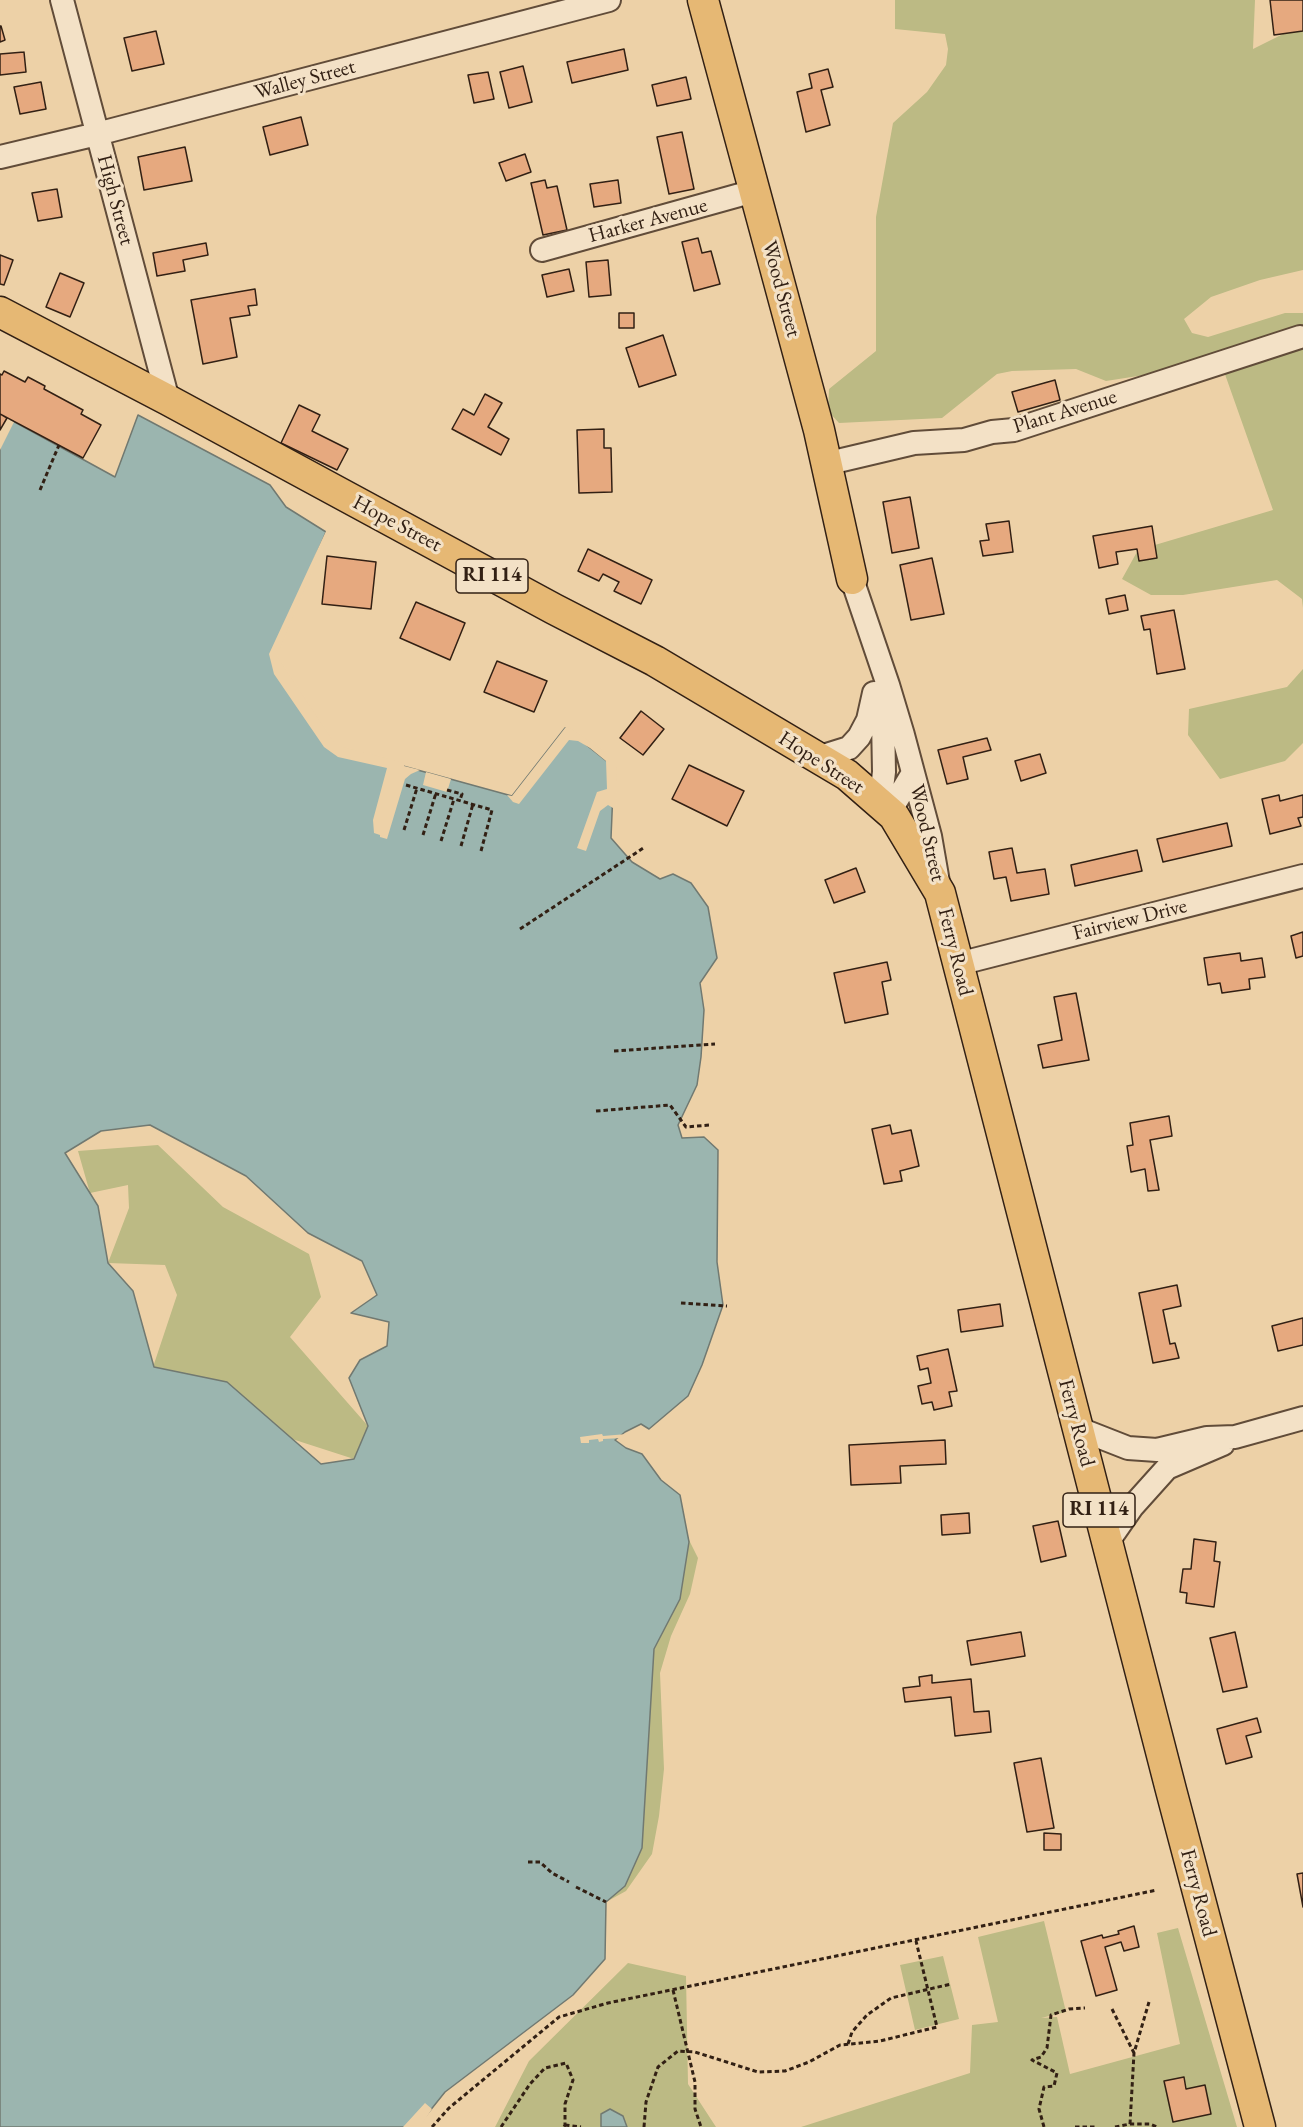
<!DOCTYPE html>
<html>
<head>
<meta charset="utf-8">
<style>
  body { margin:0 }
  canvas { display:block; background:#edd1a7 }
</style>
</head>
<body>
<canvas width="1303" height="2127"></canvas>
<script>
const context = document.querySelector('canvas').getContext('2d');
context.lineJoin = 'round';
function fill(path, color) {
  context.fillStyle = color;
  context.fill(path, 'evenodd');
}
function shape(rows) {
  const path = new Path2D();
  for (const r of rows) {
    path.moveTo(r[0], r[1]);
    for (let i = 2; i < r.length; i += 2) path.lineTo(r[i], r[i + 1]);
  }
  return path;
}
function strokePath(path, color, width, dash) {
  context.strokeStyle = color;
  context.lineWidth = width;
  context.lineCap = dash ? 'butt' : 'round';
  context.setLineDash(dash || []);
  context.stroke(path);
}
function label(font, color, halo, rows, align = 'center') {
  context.font = font + ' "EB Garamond",serif';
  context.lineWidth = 6;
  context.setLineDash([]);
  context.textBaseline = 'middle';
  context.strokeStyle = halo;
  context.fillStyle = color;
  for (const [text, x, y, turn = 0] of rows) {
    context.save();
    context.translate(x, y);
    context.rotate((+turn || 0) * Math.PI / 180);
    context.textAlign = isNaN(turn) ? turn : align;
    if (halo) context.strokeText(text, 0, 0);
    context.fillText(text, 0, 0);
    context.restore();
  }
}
fill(shape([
  [895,0,1255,0,1253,49,1303,24,1303,270,1260,280,1211,297,1184,319,1192,333,1208,337,1285,313,1303,313,1303,608,1302,599,1277,580,1183,595,1151,595,1122,579,1138,550,1273,510,1221,363,1106,381,1076,369,1012,371,997,374,942,418,839,423,828,411,829,389,876,351,876,217,893,123,927,92,946,65,948,49,945,34,895,29],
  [1303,669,1303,743,1285,761,1220,779,1188,735,1189,709,1287,687],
  [158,1145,223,1207,309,1254,321,1297,290,1337,368,1426,354,1459,292,1439,227,1382,153,1367,177,1295,165,1265,108,1263,129,1208,128,1185,90,1193,78,1151],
  [686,1534,698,1558,690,1594,671,1636,660,1673,664,1769,659,1816,652,1854,626,1891,606,1902,640,1683],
  [1044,1921,1066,2012,1041,2018,1057,2017,1070,2074,1180,2044,1157,1933,1178,1928,1237,2127,801,2127,970,2073,972,2025,998,2022,978,1937],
  [943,1956,959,2019,915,2030,900,1965],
  [628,1963,686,1976,688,2084,716,2127,495,2127,529,2061]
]), '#bcba84');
const water = shape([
  [138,415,270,485,286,507,326,532,273,656,334,747,512,796,565,728,614,767,611,838,632,862,660,879,673,874,691,883,708,907,717,958,700,983,704,1010,701,1057,697,1085,678,1125,682,1138,704,1137,718,1150,717,1262,723,1305,702,1365,688,1396,649,1429,641,1424,625,1432,615,1440,626,1448,642,1454,661,1480,680,1495,689,1542,680,1599,654,1649,642,1848,625,1886,606,1902,605,1959,573,1995,445,2092,417,2127,0,2127,0,440,11,420,115,477,138,415],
  [150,1125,246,1176,308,1233,362,1261,377,1295,351,1313,389,1322,387,1346,360,1360,349,1378,368,1426,354,1459,321,1464,227,1382,154,1367,133,1291,108,1263,98,1206,65,1153,101,1131,150,1125],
  [610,2109,623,2116,627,2127,601,2127,601,2114,610,2109]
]);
fill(water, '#9bb5af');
strokePath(water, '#717971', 1.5);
fill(shape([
  [8,419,14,422,0,450,0,433],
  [327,529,328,533,277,656,336,745,398,761,404,763,404,766,420,770,411,774,405,779,387,839,380,837,380,835,374,833,373,820,387,768,338,757,324,747,274,674,269,654],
  [569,727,609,754,617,766,616,806,613,808,608,805,600,811,586,851,577,848,597,792,607,789,606,761,590,748,578,741,569,740,519,804,513,802,507,795,512,796,565,728],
  [426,772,451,779,447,792,423,785],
  [602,1434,603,1436,627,1434,622,1438,603,1439,603,1441,599,1442,598,1439,589,1440,589,1443,581,1443,580,1437],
  [425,2103,432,2109,420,2127,403,2127]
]), '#edd1a7');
const building = shape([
  [1270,0,1303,0,1303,31,1274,35,1270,0],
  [1,26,5,40,0,42,0,26,1,26],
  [156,31,164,64,132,71,124,38,156,31],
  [624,49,628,70,572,83,567,62,624,49],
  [24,52,26,72,0,75,0,54,24,52],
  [523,66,532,102,509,108,500,72,523,66],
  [828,69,833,87,821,90,830,125,806,132,797,92,812,88,809,74,828,69],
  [488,72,494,99,474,103,468,75,488,72],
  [686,77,691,99,657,106,652,85,686,77],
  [41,82,46,109,20,114,14,87,41,82],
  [301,117,308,145,270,155,263,127,301,117],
  [682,132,694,189,669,194,657,137,682,132],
  [185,147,192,181,144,190,138,157,185,147],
  [525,154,531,172,506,181,499,163,525,154],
  [545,180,547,188,557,186,567,230,543,235,531,183,545,180],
  [618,180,621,203,594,207,590,184,618,180],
  [57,189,62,217,38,221,32,193,57,189],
  [698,238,702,253,711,251,720,284,694,291,682,242,698,238],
  [206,243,208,255,183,260,185,271,157,276,153,253,206,243],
  [0,255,13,260,4,285,0,284,0,255],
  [608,260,611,295,589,297,586,262,608,260],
  [569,269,574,291,547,297,542,275,569,269],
  [60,273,84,283,70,317,46,307,60,273],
  [255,289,257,305,248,306,250,315,230,318,237,357,203,364,191,300,255,289],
  [619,313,634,313,634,328,619,328,619,313],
  [663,335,676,375,639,387,626,348,663,335],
  [4,371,25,382,28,377,45,386,44,389,83,410,81,414,101,425,83,458,0,414,0,374,2,375,4,371],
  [1055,380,1060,400,1018,412,1012,392,1055,380],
  [485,394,502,403,488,427,509,439,501,455,452,429,463,409,474,415,485,394],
  [299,405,320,415,312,431,348,449,337,470,281,443,299,405],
  [0,414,7,418,0,430,0,414],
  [604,429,604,448,611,448,612,492,579,493,577,430,604,429],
  [910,497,919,548,892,553,883,502,910,497],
  [1009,521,1013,552,983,556,980,541,989,540,986,524,1009,521],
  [1152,526,1157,558,1139,561,1137,549,1116,552,1118,564,1099,568,1093,536,1152,526],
  [588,549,652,580,641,604,614,591,619,582,603,574,599,581,578,571,588,549],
  [327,556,376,562,371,609,322,604,327,556],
  [932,558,944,614,911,620,900,565,932,558],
  [1125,595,1128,610,1109,614,1106,599,1125,595],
  [416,602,465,623,450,660,400,638,416,602],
  [1174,610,1185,669,1157,674,1150,629,1144,630,1141,616,1174,610],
  [497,661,547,681,534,712,484,692,497,661],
  [641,711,664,729,643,755,620,738,641,711],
  [987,738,991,750,963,757,968,779,947,784,938,750,987,738],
  [1040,754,1046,773,1021,781,1015,761,1040,754],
  [689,765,744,791,727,826,672,799,689,765],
  [1279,795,1280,801,1303,795,1303,817,1298,818,1301,826,1270,834,1262,799,1279,795],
  [1227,823,1232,846,1163,862,1157,839,1227,823],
  [1012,848,1017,873,1045,869,1049,894,1011,901,1006,877,994,879,989,852,1012,848],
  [1137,850,1142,871,1075,886,1071,865,1137,850],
  [856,868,865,892,834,903,825,880,856,868],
  [1303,932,1303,956,1296,958,1291,936,1303,932],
  [1240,953,1241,961,1262,958,1265,977,1249,979,1250,989,1222,993,1220,983,1208,985,1204,958,1240,953],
  [887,962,891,980,882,982,888,1014,845,1023,834,973,887,962],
  [1076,993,1089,1060,1043,1068,1038,1045,1062,1040,1054,997,1076,993],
  [1169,1116,1172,1136,1150,1140,1159,1190,1148,1191,1145,1169,1131,1172,1127,1146,1133,1145,1130,1123,1169,1116],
  [890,1125,892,1134,911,1130,919,1166,900,1171,902,1181,884,1184,872,1129,890,1125],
  [1177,1285,1181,1306,1163,1310,1170,1344,1175,1343,1179,1358,1153,1363,1139,1293,1177,1285],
  [1000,1304,1003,1326,961,1332,958,1310,1000,1304],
  [1303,1318,1303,1345,1278,1351,1272,1326,1303,1318],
  [948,1349,957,1391,949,1392,952,1406,934,1410,932,1402,922,1404,918,1386,931,1383,928,1368,920,1370,917,1356,948,1349],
  [945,1440,946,1464,900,1466,901,1483,851,1485,849,1445,945,1440],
  [969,1513,970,1533,942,1535,941,1515,969,1513],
  [1058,1521,1066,1556,1041,1562,1033,1526,1058,1521],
  [1194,1539,1216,1542,1214,1561,1220,1562,1214,1607,1186,1603,1187,1593,1180,1592,1183,1569,1191,1569,1194,1539],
  [1021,1632,1025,1656,971,1665,967,1641,1021,1632],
  [1235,1632,1247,1687,1223,1692,1210,1638,1235,1632],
  [932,1675,932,1683,971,1679,974,1712,989,1711,991,1732,955,1736,951,1697,905,1702,903,1688,920,1686,919,1677,932,1675],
  [1257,1718,1261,1732,1246,1736,1252,1757,1226,1764,1217,1729,1257,1718],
  [1041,1758,1054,1828,1027,1832,1014,1763,1041,1758],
  [1044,1833,1061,1834,1061,1850,1044,1850,1044,1833],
  [1303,1873,1303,1907,1297,1874,1303,1873],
  [1134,1926,1139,1947,1124,1951,1121,1942,1105,1947,1117,1990,1096,1996,1081,1941,1102,1935,1103,1938,1119,1934,1118,1931,1134,1926],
  [1184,2077,1186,2089,1205,2085,1211,2114,1173,2122,1164,2081,1184,2077]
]);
fill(building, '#e6a97f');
strokePath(building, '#322014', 1.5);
const minor = shape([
  [62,0,168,400],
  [0,157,97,134,609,0],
  [542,250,754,191],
  [825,464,914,443,964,440,992,432,1014,430,1300,337],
  [852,579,888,685,903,735,930,836,938,882],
  [878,696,883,718,884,772,880,804],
  [817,758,849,748,859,737,868,720,874,693],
  [889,813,913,773],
  [958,964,1303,876],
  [1077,1428,1128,1448,1157,1450,1207,1438,1235,1437,1303,1418],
  [1107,1543,1132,1507,1167,1468,1223,1444]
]);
const major = shape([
  [703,0,819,430,852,579],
  [0,312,168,400,554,609,655,661,847,775,894,816,940,893,1171,1790,1260,2127]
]);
strokePath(minor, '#614c39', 26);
strokePath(major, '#322014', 33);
strokePath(shape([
  [40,490,59,445],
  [406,785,492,810,481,851],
  [447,790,462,794,460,800],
  [404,830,417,788],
  [423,835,436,793],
  [441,841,454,799],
  [461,846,473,804],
  [520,929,645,847],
  [614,1051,715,1044],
  [596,1111,670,1105,686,1127,709,1125],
  [681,1303,727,1306],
  [528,1862,540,1862,552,1873,569,1882],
  [576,1887,606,1902],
  [673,1990,695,2082,695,2109,701,2127],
  [1112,2009,1134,2053],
  [848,2044,852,2032,867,2015,891,1998,951,1984],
  [1130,2124,1134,2053,1149,2002],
  [565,2125,581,2127],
  [432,2127,449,2108,559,2017,608,2003,1157,1890],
  [501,2127,530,2084,545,2068,566,2063,573,2080,565,2104,565,2125,564,2127],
  [644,2127,646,2102,658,2067,678,2051,695,2052,758,2072,785,2071,809,2062,840,2045,880,2041,937,2027,916,1941],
  [1044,2127,1039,2109,1044,2087,1054,2086,1057,2073,1032,2060,1041,2057,1047,2048,1051,2015,1069,2009,1085,2008],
  [1075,2127,1097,2127],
  [1115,2127,1130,2124,1150,2124,1157,2127]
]), '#322014', 3, [4.5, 3]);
strokePath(minor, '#f3e1c6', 22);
strokePath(major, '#e6b874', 30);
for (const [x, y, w] of [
  [492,576,72],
  [1099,1510,72]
]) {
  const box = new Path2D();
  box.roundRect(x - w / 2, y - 17, w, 34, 4.5);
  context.fillStyle = '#f3e1c6';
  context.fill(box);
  strokePath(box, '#322014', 1.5);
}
label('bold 20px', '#322014', null, [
  ["RI 114",492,576],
  ["RI 114",1099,1510]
]);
label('21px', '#322014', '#f3e1c6', [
  ["Walley Street",305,80,-15],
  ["High Street",115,200,75],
  ["Harker Avenue",648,221,-15],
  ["Wood Street",781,289,75],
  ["Plant Avenue",1065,412,-17],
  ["Hope Street",397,524,28],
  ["Hope Street",821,763,33],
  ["Wood Street",927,833,77],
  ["Fairview Drive",1130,920,-14],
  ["Ferry Road",955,952,76],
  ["Ferry Road",1076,1423,75],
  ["Ferry Road",1198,1893,75]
]);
</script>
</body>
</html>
